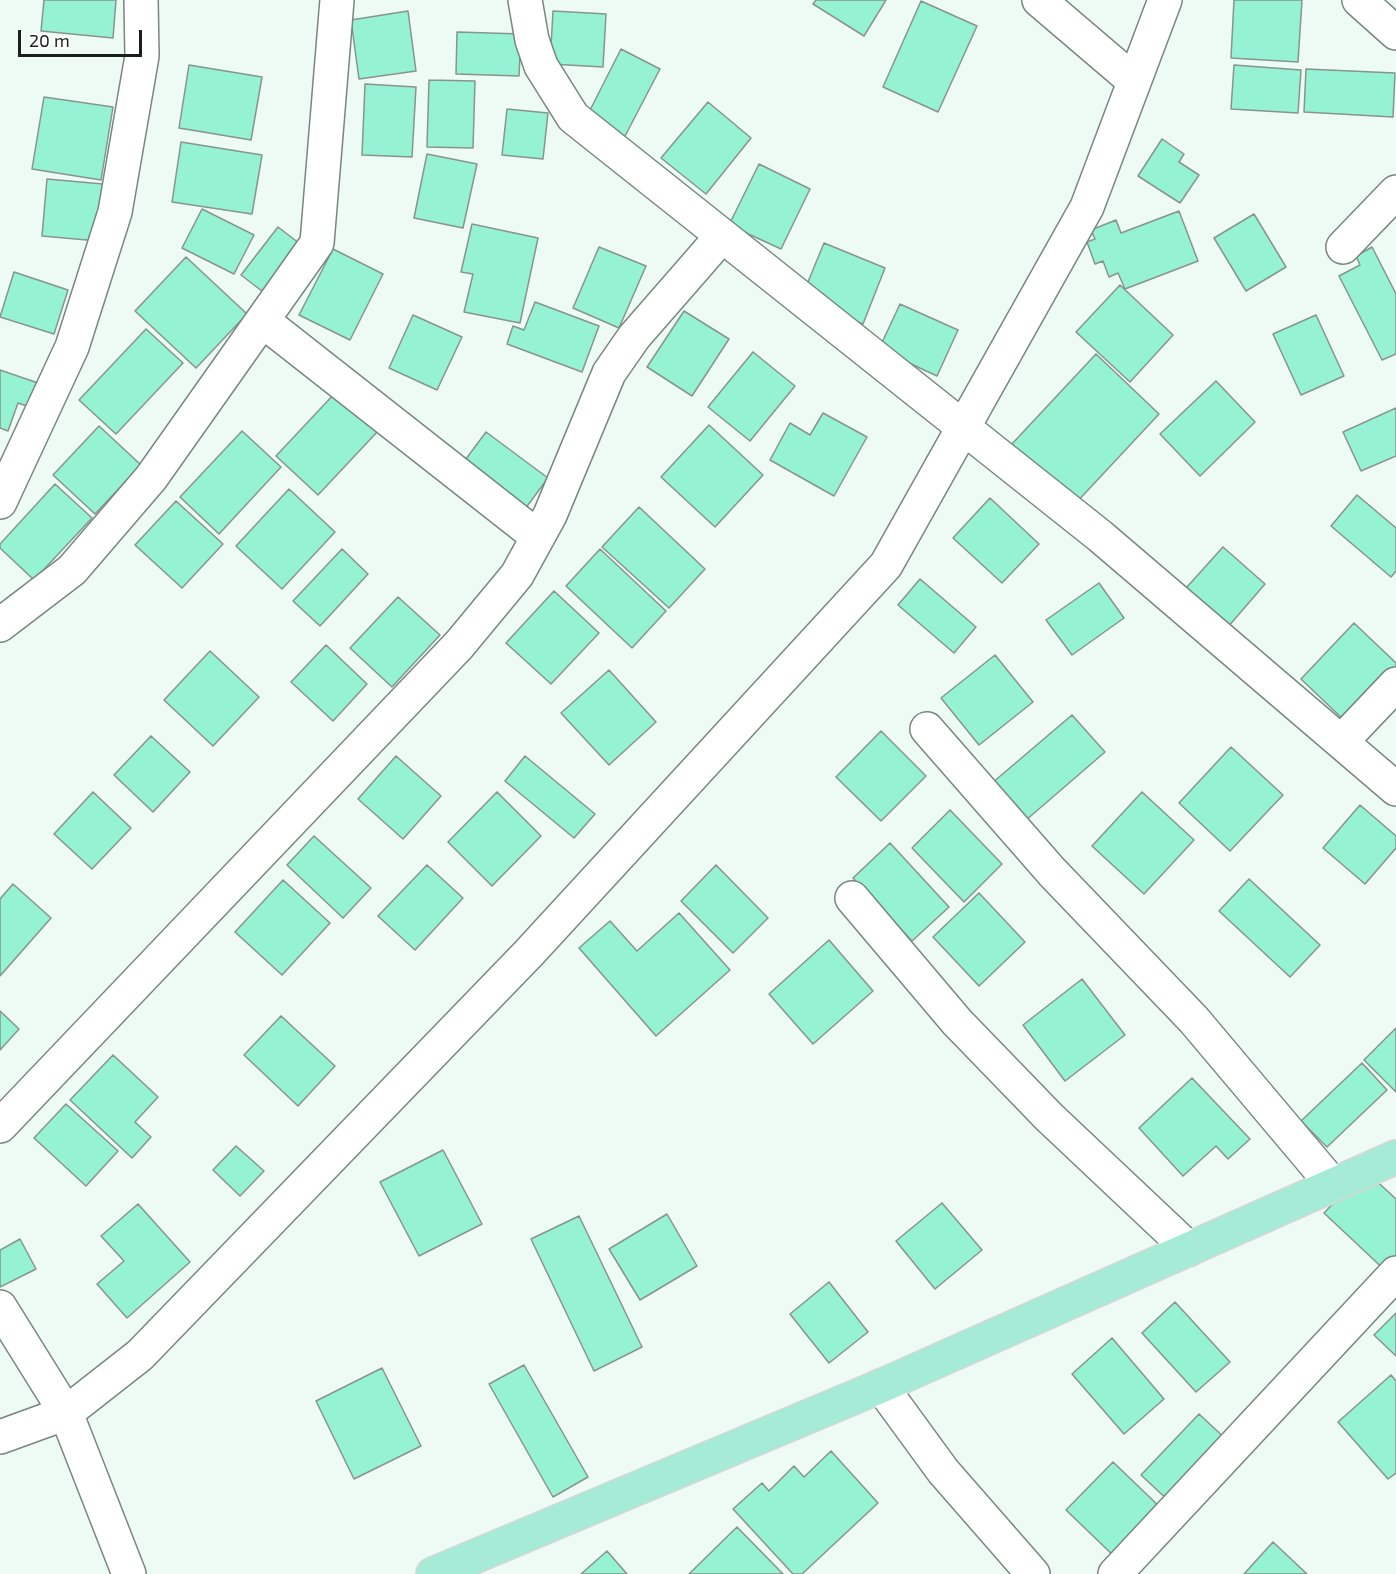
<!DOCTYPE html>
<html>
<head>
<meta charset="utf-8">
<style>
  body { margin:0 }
  #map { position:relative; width:1396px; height:1574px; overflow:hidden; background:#eefbf5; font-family:"Exo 2",sans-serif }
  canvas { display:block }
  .scale { position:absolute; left:18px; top:30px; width:124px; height:27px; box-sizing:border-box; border:3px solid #1a1f1d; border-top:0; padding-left:8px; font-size:18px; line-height:21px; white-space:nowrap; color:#1a1f1d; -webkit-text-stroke:4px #fff; paint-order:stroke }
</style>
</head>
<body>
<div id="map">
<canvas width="1396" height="1574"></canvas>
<div class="scale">20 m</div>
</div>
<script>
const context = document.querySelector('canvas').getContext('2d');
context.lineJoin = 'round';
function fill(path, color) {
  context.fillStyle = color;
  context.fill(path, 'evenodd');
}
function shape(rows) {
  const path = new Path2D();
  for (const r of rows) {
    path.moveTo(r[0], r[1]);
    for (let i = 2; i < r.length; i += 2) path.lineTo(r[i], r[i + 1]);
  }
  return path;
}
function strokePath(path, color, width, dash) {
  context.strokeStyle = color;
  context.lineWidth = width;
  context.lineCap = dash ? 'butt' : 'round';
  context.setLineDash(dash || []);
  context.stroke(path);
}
const building = shape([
  [44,0,116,0,113,38,41,31,44,0],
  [816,0,886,0,864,36,813,4,816,0],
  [1234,0,1302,0,1298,62,1231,58,1234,0],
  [921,1,977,26,938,112,883,87,921,1],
  [408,11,416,71,359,79,351,20,408,11],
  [553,11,606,14,603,67,550,64,553,11],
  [457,32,521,34,519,76,456,74,457,32],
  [621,49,660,69,624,138,586,118,621,49],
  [189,65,262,77,251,140,179,128,189,65],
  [1234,65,1301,70,1298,113,1231,109,1234,65],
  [1306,69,1395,73,1393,117,1304,112,1306,69],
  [429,80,475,81,473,148,427,147,429,80],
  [365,84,416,87,412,157,362,155,365,84],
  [44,97,113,107,101,180,32,169,44,97],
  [708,102,751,138,706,194,661,158,708,102],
  [507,109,548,113,543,159,502,155,507,109],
  [1162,139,1184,154,1179,162,1199,175,1180,203,1138,176,1162,139],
  [181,142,262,155,252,214,172,202,181,142],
  [427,154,477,164,463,228,414,218,427,154],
  [759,164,810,189,781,249,729,225,759,164],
  [47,179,103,184,98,241,42,236,47,179],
  [202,209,254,235,234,274,182,248,202,209],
  [1179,211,1198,261,1125,289,1118,273,1109,277,1103,261,1095,264,1087,242,1095,239,1091,230,1116,220,1121,233,1179,211],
  [1254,214,1286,267,1246,291,1214,238,1254,214],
  [472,224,538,238,520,323,464,312,473,274,461,272,472,224],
  [278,227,308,250,271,298,241,275,278,227],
  [824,243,885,268,863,324,801,299,824,243],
  [599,247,646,266,619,328,573,308,599,247],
  [1372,247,1396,294,1396,354,1382,360,1339,276,1360,265,1356,256,1372,247],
  [333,249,383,274,350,340,299,315,333,249],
  [186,257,247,314,196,368,135,311,186,257],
  [14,272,68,290,54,334,0,317,14,272],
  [1120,285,1173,335,1130,382,1076,332,1120,285],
  [535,302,599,326,582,372,507,344,513,326,524,330,535,302],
  [900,304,958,330,937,376,879,349,900,304],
  [684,311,729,339,692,396,647,367,684,311],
  [413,315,462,337,437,390,389,368,413,315],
  [1316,315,1344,376,1301,395,1273,334,1316,315],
  [146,329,183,363,116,434,79,400,146,329],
  [753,352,795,386,750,441,708,407,753,352],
  [1096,354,1159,414,1074,505,1011,445,1096,354],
  [0,370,38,383,30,407,18,403,8,431,0,428,0,370],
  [1216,381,1255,422,1200,476,1160,434,1216,381],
  [336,392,378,431,318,495,276,456,336,392],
  [1396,408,1396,456,1361,471,1343,432,1396,408],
  [823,413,867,437,834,496,770,460,790,423,810,435,823,413],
  [709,425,763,475,715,527,661,477,709,425],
  [99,426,141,465,95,514,53,475,99,426],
  [242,431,281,467,219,534,180,497,242,431],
  [486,432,548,478,522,513,460,467,486,432],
  [55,484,92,518,34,580,0,548,0,544,55,484],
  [289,489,335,532,282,589,236,546,289,489],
  [1357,495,1396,528,1396,571,1391,577,1331,526,1357,495],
  [990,498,1039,544,1002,583,953,538,990,498],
  [176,501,223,544,182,588,135,545,176,501],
  [639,507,705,569,669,608,602,547,639,507],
  [1223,547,1265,584,1221,635,1178,597,1223,547],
  [342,549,368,574,320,626,293,601,342,549],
  [600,549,666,611,632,648,566,586,600,549],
  [920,579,976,627,954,653,898,605,920,579],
  [1099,583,1124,618,1072,655,1046,620,1099,583],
  [554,591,599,633,551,684,506,643,554,591],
  [398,597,440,635,392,687,350,648,398,597],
  [1354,623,1396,663,1396,676,1349,725,1301,679,1354,623],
  [326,645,367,684,333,721,291,682,326,645],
  [210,651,259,697,213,746,164,700,210,651],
  [995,655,1033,702,979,745,941,698,995,655],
  [609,670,656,722,609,765,561,713,609,670],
  [1072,715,1105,752,1018,827,985,789,1072,715],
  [881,731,926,776,881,821,836,777,881,731],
  [151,736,190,772,153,812,114,775,151,736],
  [1231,747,1283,795,1230,851,1179,803,1231,747],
  [396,756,441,796,403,839,358,799,396,756],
  [525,756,595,814,574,838,505,781,525,756],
  [93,792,131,828,92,869,54,834,93,792],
  [497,792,541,836,492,886,448,842,497,792],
  [1142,792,1194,840,1144,894,1092,846,1142,792],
  [1360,805,1396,836,1396,848,1365,884,1323,848,1360,805],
  [950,810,1002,864,964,902,912,848,950,810],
  [314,836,371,888,343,918,287,865,314,836],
  [890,843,949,907,912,941,853,878,890,843],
  [427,865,463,898,415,950,378,916,427,865],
  [716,865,768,918,733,953,681,901,716,865],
  [1249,879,1320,945,1290,977,1219,911,1249,879],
  [283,880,330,923,282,975,235,932,283,880],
  [13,884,51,918,0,976,0,899,13,884],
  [979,893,1025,942,979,986,933,937,979,893],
  [679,913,730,970,656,1036,579,948,610,921,637,951,679,913],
  [829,940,873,991,813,1044,769,994,829,940],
  [1082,979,1125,1035,1065,1081,1023,1025,1082,979],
  [0,1011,19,1029,0,1050,0,1011],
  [281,1016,335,1066,298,1106,244,1055,281,1016],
  [1396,1028,1396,1092,1364,1060,1396,1028],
  [113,1055,158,1097,135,1122,151,1137,132,1158,70,1100,113,1055],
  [1362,1063,1387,1090,1327,1147,1301,1121,1362,1063],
  [1192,1078,1250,1139,1228,1159,1216,1146,1183,1176,1139,1128,1192,1078],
  [66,1104,118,1151,86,1186,34,1138,66,1104],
  [236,1146,264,1171,240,1196,213,1170,236,1146],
  [443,1150,482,1224,419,1256,380,1182,443,1150],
  [1369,1174,1396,1199,1396,1268,1390,1275,1324,1213,1344,1192,1349,1196,1369,1174],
  [942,1203,982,1250,935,1289,896,1241,942,1203],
  [138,1204,190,1262,127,1318,97,1284,124,1261,101,1236,138,1204],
  [667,1214,697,1266,640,1300,609,1249,667,1214],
  [579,1216,642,1347,594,1371,531,1239,579,1216],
  [20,1239,36,1269,0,1287,0,1250,20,1239],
  [829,1282,868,1332,829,1363,790,1314,829,1282],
  [1175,1302,1230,1362,1196,1392,1142,1333,1175,1302],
  [1396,1313,1396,1356,1374,1335,1396,1313],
  [1112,1338,1164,1399,1124,1434,1072,1374,1112,1338],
  [524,1365,588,1477,553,1497,489,1384,524,1365],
  [382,1368,421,1446,354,1479,316,1401,382,1368],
  [1391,1375,1396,1381,1396,1473,1388,1479,1338,1422,1391,1375],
  [1199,1414,1228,1441,1171,1503,1141,1475,1199,1414],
  [831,1451,878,1503,802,1574,793,1574,733,1509,762,1483,769,1491,794,1466,804,1477,831,1451],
  [1113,1462,1163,1510,1117,1559,1066,1510,1113,1462],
  [737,1527,783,1574,689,1574,737,1527],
  [1273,1542,1307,1574,1244,1574,1273,1542],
  [607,1551,627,1574,581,1574,607,1551]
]);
fill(building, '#95f3d3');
strokePath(building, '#88948f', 1.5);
const minor = shape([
  [525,0,532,40,541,66,573,117,1100,536,1396,789],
  [1039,0,1134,81],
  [1359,0,1396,33],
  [1343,247,1396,192],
  [263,321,538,537],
  [0,502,72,347,115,212,142,56,141,0],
  [0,625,72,570,151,478,317,243,337,0],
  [927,729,1052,872,1194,1020,1333,1185],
  [1341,742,1396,684],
  [852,898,957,1022,1049,1117,1189,1249],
  [0,1126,459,645,517,575,550,515,609,373,634,337,722,236],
  [0,1307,66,1413,129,1574],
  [881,1386,943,1471,1033,1574],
  [0,1437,66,1413,140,1355,528,954,886,565,1087,207,1165,0],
  [1115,1574,1396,1273]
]);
const major = shape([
  [433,1574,881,1386,1396,1157]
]);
strokePath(minor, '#7a8681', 36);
strokePath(major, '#d6d7d6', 36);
strokePath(minor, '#fff', 33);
strokePath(major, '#a6ebd5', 33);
</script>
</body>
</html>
